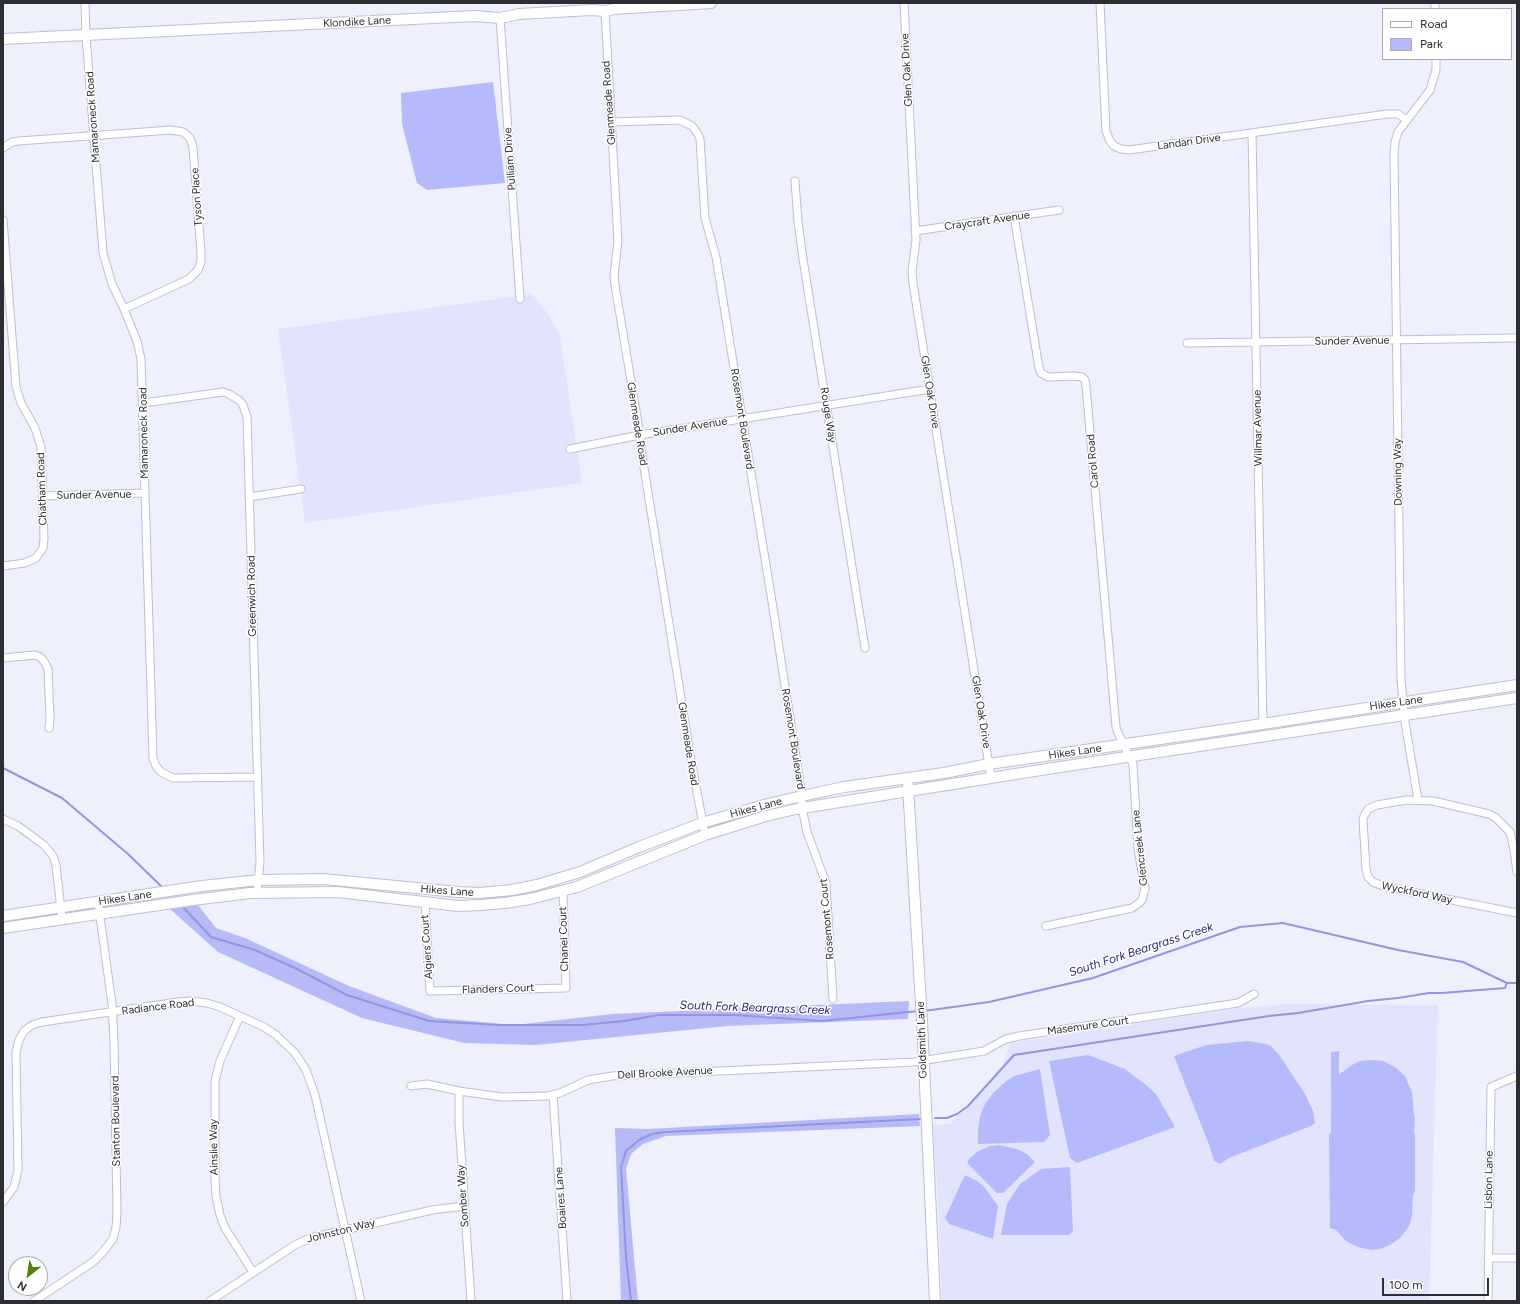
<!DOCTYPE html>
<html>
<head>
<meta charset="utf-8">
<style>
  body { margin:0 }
  #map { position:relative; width:1520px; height:1304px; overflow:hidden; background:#eef0fe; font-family:Figtree,sans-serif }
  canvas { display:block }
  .frame { position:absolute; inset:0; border:4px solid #2d2d34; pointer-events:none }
  .legend { position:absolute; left:1382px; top:8px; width:130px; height:52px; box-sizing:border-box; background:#fff; border:1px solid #ababae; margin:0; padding:5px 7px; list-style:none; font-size:12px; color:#2d2d34 }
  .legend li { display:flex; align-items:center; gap:8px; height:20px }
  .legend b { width:20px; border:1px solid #ababae }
  .north { position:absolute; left:8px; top:1256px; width:40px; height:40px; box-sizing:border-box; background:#fff; border:1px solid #ababae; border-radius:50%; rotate:210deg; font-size:11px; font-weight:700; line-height:16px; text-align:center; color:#2d2d34 }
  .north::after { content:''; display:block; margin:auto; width:14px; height:18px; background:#51800e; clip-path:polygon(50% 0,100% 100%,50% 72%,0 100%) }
  .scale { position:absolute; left:1382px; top:1278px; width:107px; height:18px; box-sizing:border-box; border:2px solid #2d2d34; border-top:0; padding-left:5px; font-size:12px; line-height:14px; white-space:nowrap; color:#2d2d34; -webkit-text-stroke:3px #fff; paint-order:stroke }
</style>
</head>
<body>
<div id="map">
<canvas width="1520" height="1304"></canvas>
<div class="frame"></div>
<ul class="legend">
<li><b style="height:5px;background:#fff"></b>Road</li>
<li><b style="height:11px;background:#b5bafd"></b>Park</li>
</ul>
<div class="north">N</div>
<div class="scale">100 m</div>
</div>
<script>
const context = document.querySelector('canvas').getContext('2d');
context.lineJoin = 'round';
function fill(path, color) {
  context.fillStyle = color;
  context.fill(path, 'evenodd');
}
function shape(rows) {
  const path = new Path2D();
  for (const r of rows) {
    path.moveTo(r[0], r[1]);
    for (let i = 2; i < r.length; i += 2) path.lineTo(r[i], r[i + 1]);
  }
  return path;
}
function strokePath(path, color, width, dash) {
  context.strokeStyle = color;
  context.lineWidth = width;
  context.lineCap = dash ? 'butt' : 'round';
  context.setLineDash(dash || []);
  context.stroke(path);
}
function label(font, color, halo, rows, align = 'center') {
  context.font = font + ' Figtree,sans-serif';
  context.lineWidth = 3;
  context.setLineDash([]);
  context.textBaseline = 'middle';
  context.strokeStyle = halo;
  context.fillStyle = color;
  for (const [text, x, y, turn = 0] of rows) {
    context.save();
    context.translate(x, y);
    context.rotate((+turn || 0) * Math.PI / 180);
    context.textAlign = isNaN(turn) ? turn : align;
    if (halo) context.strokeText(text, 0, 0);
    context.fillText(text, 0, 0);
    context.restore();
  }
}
fill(shape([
  [532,294,548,314,560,335,582,483,305,523,278,329],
  [1286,1004,1438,1005,1429,1301,942,1301,937,1183,932,1125,950,1124,1003,1067,1010,1043,1239,1008]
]), '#e2e4fd');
fill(shape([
  [493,82,505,183,427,190,417,183,402,124,401,93],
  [1248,1041,1266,1044,1271,1046,1280,1056,1305,1094,1313,1111,1315,1123,1311,1126,1229,1158,1220,1164,1214,1161,1210,1147,1174,1056,1206,1045],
  [1339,1051,1339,1075,1350,1066,1360,1061,1372,1060,1383,1061,1395,1067,1405,1076,1412,1092,1414,1114,1415,1118,1414,1133,1415,1133,1415,1191,1413,1195,1412,1216,1409,1226,1400,1238,1390,1245,1380,1249,1371,1250,1358,1247,1346,1241,1336,1230,1330,1228,1329,1135,1331,1133,1331,1052],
  [1088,1055,1125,1069,1146,1085,1156,1094,1175,1127,1077,1163,1070,1158,1049,1061],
  [1040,1069,1050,1135,1044,1142,978,1144,978,1131,980,1116,985,1104,993,1093,1005,1082,1014,1076],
  [999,1145,1017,1149,1027,1154,1035,1162,1003,1193,997,1193,967,1163,969,1159,977,1152,990,1146],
  [1070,1167,1073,1231,1069,1235,1001,1235,1007,1204,1020,1184,1041,1169],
  [965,1175,979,1182,986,1189,998,1206,993,1239,949,1224,945,1218]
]), '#b5bafd');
fill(shape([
  [198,905,216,928,245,938,349,986,436,1018,515,1025,612,1014,909,1001,908,1019,727,1026,536,1045,464,1043,362,1018,218,952,170,909],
  [919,1114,920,1126,666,1136,643,1144,631,1154,626,1169,638,1301,621,1301,615,1128,648,1129]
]), '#b6bbf8');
strokePath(shape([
  [3,768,62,798,128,854,163,888],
  [182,906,211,937,255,950,297,969,347,995,429,1021,499,1025,583,1025,624,1021,659,1015,734,1015,822,1021,918,1011],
  [924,1011,989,1002,1093,978,1240,927,1283,923,1398,950,1463,962,1507,983,1517,983],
  [935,1118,947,1118,957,1114,968,1106,1014,1055,1269,1016,1298,1013,1368,1001,1398,998,1429,993,1442,993,1505,988,1507,983],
  [631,1301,626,1257,621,1167,626,1151,639,1140,652,1134,665,1132,920,1119]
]), '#9296e0', 2);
const street = shape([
  [85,3,86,36,103,253,112,284,124,309,137,341,141,359,153,758,156,766,161,772,173,778,257,777],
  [904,3,916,240,912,271,913,283,991,778],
  [1100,3,1106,131,1110,141,1114,146,1121,149,1129,150,1387,114,1398,114,1407,120],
  [1435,3,1435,9],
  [605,11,618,241,614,275,615,285,640,435,641,449,690,754,705,835],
  [500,18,520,299],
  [612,122,680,120,692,126,698,134,700,139,705,218,716,257,773,608,802,796,802,808,807,832,826,883,833,999],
  [1252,133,1263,724],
  [3,148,12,142,19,141,171,130,183,132,190,138,193,147,201,252,201,262,198,270,189,279,124,309],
  [795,181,798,222,803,259,865,648],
  [1014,216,1039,368,1041,373,1048,377,1074,376,1082,377,1085,380,1086,386,1116,727,1118,733,1133,764,1138,849,1145,889,1142,900,1139,903,1132,908,1046,926],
  [3,220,16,387,21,403,35,428,41,447,44,539,43,548,36,558,25,563,3,566],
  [915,231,1059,210],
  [1187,343,1517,338],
  [144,403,223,392,229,394,240,401,243,405,247,417,260,862,257,893],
  [570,449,640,435,930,389],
  [43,496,145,493],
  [249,497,301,489],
  [3,658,35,655,40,657,44,661,48,669,50,719,49,728],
  [1418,800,1405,722,1401,680,1394,154,1395,142,1398,132,1430,90,1436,70,1436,59],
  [3,819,18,826,44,845,53,856,56,865,62,919],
  [1517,872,1514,850,1510,832,1496,818,1489,814,1433,801,1407,800,1377,805,1368,809,1364,816,1363,820,1366,869,1368,877,1373,882,1386,887,1517,913],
  [425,902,430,991,566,988,563,891],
  [240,1016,220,1061,215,1081,215,1178,216,1196,220,1215,225,1228,253,1272],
  [411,1086,427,1084,459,1091,502,1097,548,1096,560,1093,588,1080,612,1076,914,1062,984,1051,1006,1039,1019,1036,1238,1003,1254,994],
  [459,1091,459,1122,471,1301],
  [553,1095,567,1301],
  [3,1202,14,1187,18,1170,16,1052,19,1040,24,1031,32,1025,42,1022,178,1002,190,1001,207,1003,220,1007,264,1027,276,1035,295,1053,306,1070,315,1095,361,1301],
  [1488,1258,1517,1258],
  [34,1301,93,1262,102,1253,113,1239,116,1227,117,1212,114,1040,112,1004,98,902],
  [210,1301,295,1245,310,1238,432,1210,464,1206],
  [1488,1301,1491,1087,1517,1076]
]);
const secondary = shape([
  [3,39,475,16,500,18,519,14,592,10,605,11,614,9,711,3],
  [908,786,922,1021,935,1301],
  [3,916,202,886,259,880,323,879,458,892,479,893,512,890,537,885,580,872,639,847,702,823,764,805,802,796,844,787,944,773,989,764,1236,728,1517,685],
  [3,928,193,900,250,893,338,892,458,906,480,905,505,903,530,899,577,887,705,835,766,816,796,809,1047,769,1517,698]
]);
strokePath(street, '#bebfd0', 9);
strokePath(secondary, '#bebfd0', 12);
strokePath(street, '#fff', 7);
strokePath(secondary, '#fff', 10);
label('11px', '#2d2d34', '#fff', [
  ["Klondike Lane",357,22,-3],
  ["Glen Oak Drive",907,70,-93],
  ["Glenmeade Road",609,103,-94],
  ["Mamaroneck Road",93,117,-94],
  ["Landan Drive",1189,142,-8],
  ["Pulliam Drive",510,159,-94],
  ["Tyson Place",197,197,-94],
  ["Craycraft Avenue",987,221,-8],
  ["Sunder Avenue",1352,341,-1],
  ["Glen Oak Drive",930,392,81],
  ["Rouge Way",828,415,81],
  ["Rosemont Boulevard",742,419,81],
  ["Glenmeade Road",637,424,81],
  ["Sunder Avenue",690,427,-9],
  ["Willmar Avenue",1258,428,-91],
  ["Mamaroneck Road",144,433,-91],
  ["Carol Road",1093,461,-95],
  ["Downing Way",1398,472,-91],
  ["Chatham Road",42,489,-92],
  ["Sunder Avenue",94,495,-1],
  ["Greenwich Road",252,596,-91],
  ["Hikes Lane",1396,703,-8],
  ["Glen Oak Drive",981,712,81],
  ["Rosemont Boulevard",793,739,81],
  ["Glenmeade Road",688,744,81],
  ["Hikes Lane",1075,752,-8],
  ["Hikes Lane",756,808,-15],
  ["Glencreek Lane",1140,848,-96],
  ["Hikes Lane",447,891,4],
  ["Wyckford Way",1417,893,12],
  ["Hikes Lane",125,898,-8],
  ["Rosemont Court",827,919,-95],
  ["Chanel Court",564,939,-92],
  ["Algiers Court",427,947,-94],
  ["Flanders Court",498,989,-2],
  ["Radiance Road",158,1007,-7],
  ["Masemure Court",1088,1026,-8],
  ["Goldsmith Lane",922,1040,-92],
  ["Dell Brooke Avenue",665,1073,-3],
  ["Stanton Boulevard",116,1121,-91],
  ["Ainslie Way",214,1147,-91],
  ["Lisbon Lane",1489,1180,-89],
  ["Somber Way",463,1196,-94],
  ["Boaires Lane",561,1198,-94],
  ["Johnston Way",341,1231,-14]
]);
label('italic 12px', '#291d72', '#fff', [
  ["South Fork Beargrass Creek",1141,950,-18],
  ["South Fork Beargrass Creek",755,1008,2]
]);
</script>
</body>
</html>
